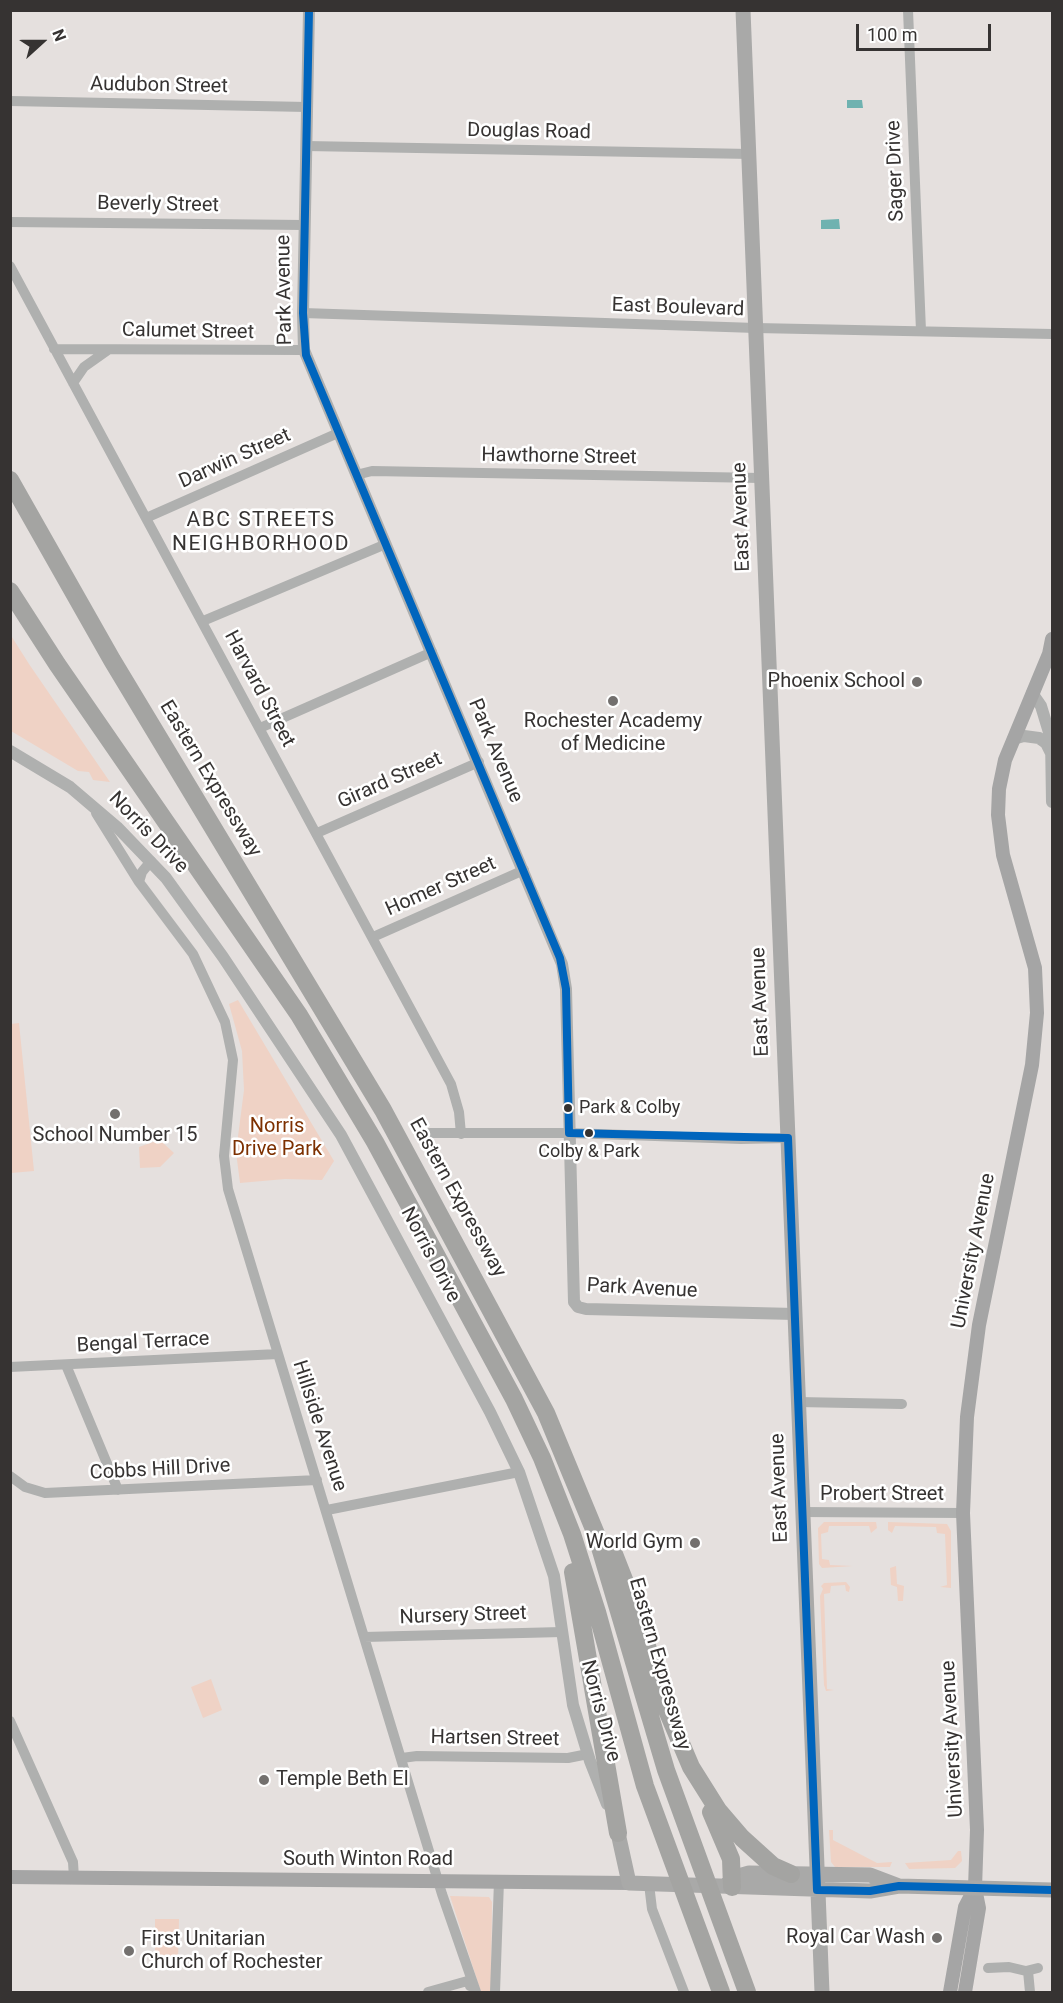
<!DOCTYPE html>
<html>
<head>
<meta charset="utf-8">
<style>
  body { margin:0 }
  #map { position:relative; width:1063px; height:2003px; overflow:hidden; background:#e5e0de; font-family:Roboto,sans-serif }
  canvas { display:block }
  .frame { position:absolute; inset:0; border:12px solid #363332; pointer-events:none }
  .north { position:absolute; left:12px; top:12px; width:60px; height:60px; -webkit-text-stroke:4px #fff; paint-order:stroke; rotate:69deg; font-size:16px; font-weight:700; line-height:24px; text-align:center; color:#363332 }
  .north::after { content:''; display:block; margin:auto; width:21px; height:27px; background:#363332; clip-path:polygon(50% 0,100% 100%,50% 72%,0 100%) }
  .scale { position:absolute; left:856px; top:24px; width:135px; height:27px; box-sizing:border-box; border:3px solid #363332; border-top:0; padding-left:8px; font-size:18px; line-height:21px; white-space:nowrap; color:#363332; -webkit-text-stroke:4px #fff; paint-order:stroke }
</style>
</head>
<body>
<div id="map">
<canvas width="1063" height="2003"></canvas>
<div class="frame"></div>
<div class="north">N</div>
<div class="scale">100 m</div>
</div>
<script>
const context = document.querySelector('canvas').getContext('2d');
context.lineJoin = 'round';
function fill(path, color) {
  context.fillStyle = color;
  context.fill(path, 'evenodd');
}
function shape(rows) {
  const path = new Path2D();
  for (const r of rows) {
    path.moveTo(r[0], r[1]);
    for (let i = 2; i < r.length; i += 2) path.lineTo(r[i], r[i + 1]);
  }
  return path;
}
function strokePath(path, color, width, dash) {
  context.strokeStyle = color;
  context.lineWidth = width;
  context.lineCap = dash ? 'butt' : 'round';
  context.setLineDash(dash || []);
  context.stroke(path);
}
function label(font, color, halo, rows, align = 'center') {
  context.font = font + ' Roboto,sans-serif';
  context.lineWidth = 5;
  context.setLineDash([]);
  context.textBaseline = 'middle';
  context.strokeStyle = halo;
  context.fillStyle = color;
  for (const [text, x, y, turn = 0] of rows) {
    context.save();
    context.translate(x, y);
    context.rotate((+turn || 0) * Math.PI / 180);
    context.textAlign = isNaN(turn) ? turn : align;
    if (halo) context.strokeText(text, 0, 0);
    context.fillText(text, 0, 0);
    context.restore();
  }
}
fill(shape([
  [10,634,29,664,110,782,93,780,89,772,78,771,11,731],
  [238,1000,334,1161,322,1180,285,1179,240,1183,236,1152,244,1090,242,1051,229,1004],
  [19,1023,34,1171,11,1173,11,1024],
  [156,1141,162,1142,174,1153,160,1167,140,1168,139,1147],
  [824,1522,876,1522,877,1528,871,1533,869,1526,829,1526,828,1532,821,1534,822,1559,829,1560,830,1565,853,1566,822,1568,819,1564,818,1528],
  [888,1522,947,1524,951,1531,951,1588,940,1587,947,1585,945,1534,937,1533,936,1527,895,1526,892,1533,888,1530],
  [896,1566,897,1584,904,1586,903,1601,898,1601,897,1587,891,1585,890,1568],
  [846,1582,850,1587,849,1592,846,1591,845,1585,831,1586,830,1593,824,1594,827,1689,834,1690,826,1691,824,1685,820,1596,823,1589,821,1586,824,1583],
  [211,1679,222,1710,203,1718,191,1687],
  [829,1830,833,1830,833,1840,877,1863,892,1862,890,1867,835,1867,831,1862],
  [958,1851,961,1851,962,1861,955,1868,909,1869,905,1863,951,1860],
  [450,1896,489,1897,492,1902,491,1992,481,1992],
  [155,1919,179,1919,178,1962,155,1961]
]), '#efd2c5');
fill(shape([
  [847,100,862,100,863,108,847,108],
  [839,219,840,229,821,229,821,220]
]), '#6fb2b0');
strokePath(shape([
  [908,10,921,331],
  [10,101,307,107],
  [306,146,751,154],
  [10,222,304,225],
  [10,266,451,1084,459,1112,461,1134],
  [303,313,756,328,1052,334],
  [54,349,304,350],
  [73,383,84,367,108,350],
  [356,475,372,471,761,478],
  [146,518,338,433],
  [203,621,386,544],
  [260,728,432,652],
  [96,813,139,882],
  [317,833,479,762],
  [151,861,142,872,139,882,193,954,225,1022,233,1060,224,1156,228,1189,442,1894,476,1992],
  [373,937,524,870],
  [430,1133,569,1133,741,1139,788,1138],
  [66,1365,118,1490],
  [10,1367,278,1354],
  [798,1402,902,1404],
  [10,1476,25,1487,45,1493,317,1480],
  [327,1510,519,1472],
  [802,1512,963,1513],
  [364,1637,562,1632],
  [10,1721,73,1862,74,1878],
  [402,1758,417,1756,568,1758,588,1754],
  [649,1884,652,1909,684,1992],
  [988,1968,1009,1967,1026,1971,1038,1968],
  [1028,1971,1030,1992],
  [428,1992,471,1980,470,1986],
  [495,1992,499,1881]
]), '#afb0af', 10);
strokePath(shape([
  [309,10,303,313,304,350,562,964,566,989,574,1302,578,1307,586,1309,795,1314],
  [1032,693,1041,706,1051,739,1052,802],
  [1013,739,1024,736,1039,738,1046,743,1051,753],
  [10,751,70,787,117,827,166,878,223,957,341,1135,490,1412,519,1472,554,1576,573,1705,590,1761,607,1804]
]), '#afb0af', 12);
strokePath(shape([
  [10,1877,629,1883],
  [950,1992,965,1907,975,1888],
  [965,1992,979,1908,975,1888,977,1830,963,1513,967,1417,979,1325,1032,1065,1037,1013,1035,968,1003,855,998,815,999,789,1005,760,1049,654,1052,639]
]), '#a5a5a5', 14);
strokePath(shape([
  [743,10,822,1992],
  [618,1833,629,1883,870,1891,899,1886,1052,1890],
  [726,1885,735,1877,749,1873,870,1875,899,1886]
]), '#a9a9a8', 15);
strokePath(shape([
  [10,480,112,660,383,1110,546,1413,596,1534,666,1770,747,1992],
  [10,591,57,664,299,1015,375,1142,514,1399,542,1458,572,1534,597,1612,645,1786,721,1992],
  [614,1554,636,1610,666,1708,691,1767,718,1810,742,1838,773,1866,791,1874],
  [573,1572,618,1833],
  [711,1812,731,1859,732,1887]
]), '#a4a4a2', 18);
strokePath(shape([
  [309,10,303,313,306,355,560,958,566,989,569,1133],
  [569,1133,788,1138],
  [788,1138,817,1890],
  [817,1890,870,1891,899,1886,1052,1890]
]), '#0065bd', 8);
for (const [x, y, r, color] of [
  [917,682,6,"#73706e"],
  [613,701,6,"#73706e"],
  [568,1108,5,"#363332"],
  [115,1114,6,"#73706e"],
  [589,1133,5,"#363332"],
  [695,1543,6,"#73706e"],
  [264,1780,6,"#73706e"],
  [937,1938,6,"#73706e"],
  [129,1951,6,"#73706e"]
]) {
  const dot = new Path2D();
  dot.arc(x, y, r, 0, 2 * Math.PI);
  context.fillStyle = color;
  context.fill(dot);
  strokePath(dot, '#fff', 2);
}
label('18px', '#363332', '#fff', [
  ["Park & Colby",579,1108],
  ["Colby & Park",589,1152,"center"]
], 'left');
label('20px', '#363332', '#fff', [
  ["Audubon Street",159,86,1],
  ["Douglas Road",529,132,1],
  ["Sager Drive",896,171,-92],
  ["Beverly Street",158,205,1],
  ["Park Avenue",285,290,-91],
  ["East Boulevard",678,308,2],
  ["Calumet Street",188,332,1],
  ["Hawthorne Street",559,457,1],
  ["Darwin Street",235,459,-24],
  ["East Avenue",742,517,-92],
  ["Harvard Street",259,689,62],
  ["Park Avenue",495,751,67],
  ["Eastern Expressway",210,779,59],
  ["Girard Street",390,781,-24],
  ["Norris Drive",148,833,46],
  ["Homer Street",441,887,-24],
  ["East Avenue",761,1002,-92],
  ["Eastern Expressway",457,1198,61],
  ["University Avenue",974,1251,-79],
  ["Norris Drive",430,1255,62],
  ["Park Avenue",642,1289,3],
  ["Bengal Terrace",143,1343,-3],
  ["Hillside Avenue",319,1426,72],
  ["Cobbs Hill Drive",160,1470,-3],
  ["East Avenue",780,1488,-92],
  ["Probert Street",882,1495],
  ["Nursery Street",463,1616,-2],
  ["Eastern Expressway",659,1664,74],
  ["Norris Drive",600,1711,75],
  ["Hartsen Street",495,1739,1],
  ["University Avenue",953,1739,-93],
  ["South Winton Road",368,1860]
]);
label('20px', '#363332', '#fff', [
  ["Phoenix School",905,682],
  ["Rochester Academy",613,722,"center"],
  ["of Medicine",613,745,"center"],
  ["School Number 15",115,1136,"center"],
  ["World Gym",683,1543],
  ["Temple Beth El",276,1780,"left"],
  ["Royal Car Wash",925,1938],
  ["First Unitarian",141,1940,"left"],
  ["Church of Rochester",141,1963,"left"]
], 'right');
label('20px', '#7d3000', '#fff', [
  ["Norris",277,1127],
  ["Drive Park",277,1150]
]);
context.letterSpacing = '1.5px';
label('21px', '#363332', '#fff', [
  ["ABC STREETS",261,521],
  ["NEIGHBORHOOD",261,545]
]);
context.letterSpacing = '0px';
</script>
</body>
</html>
